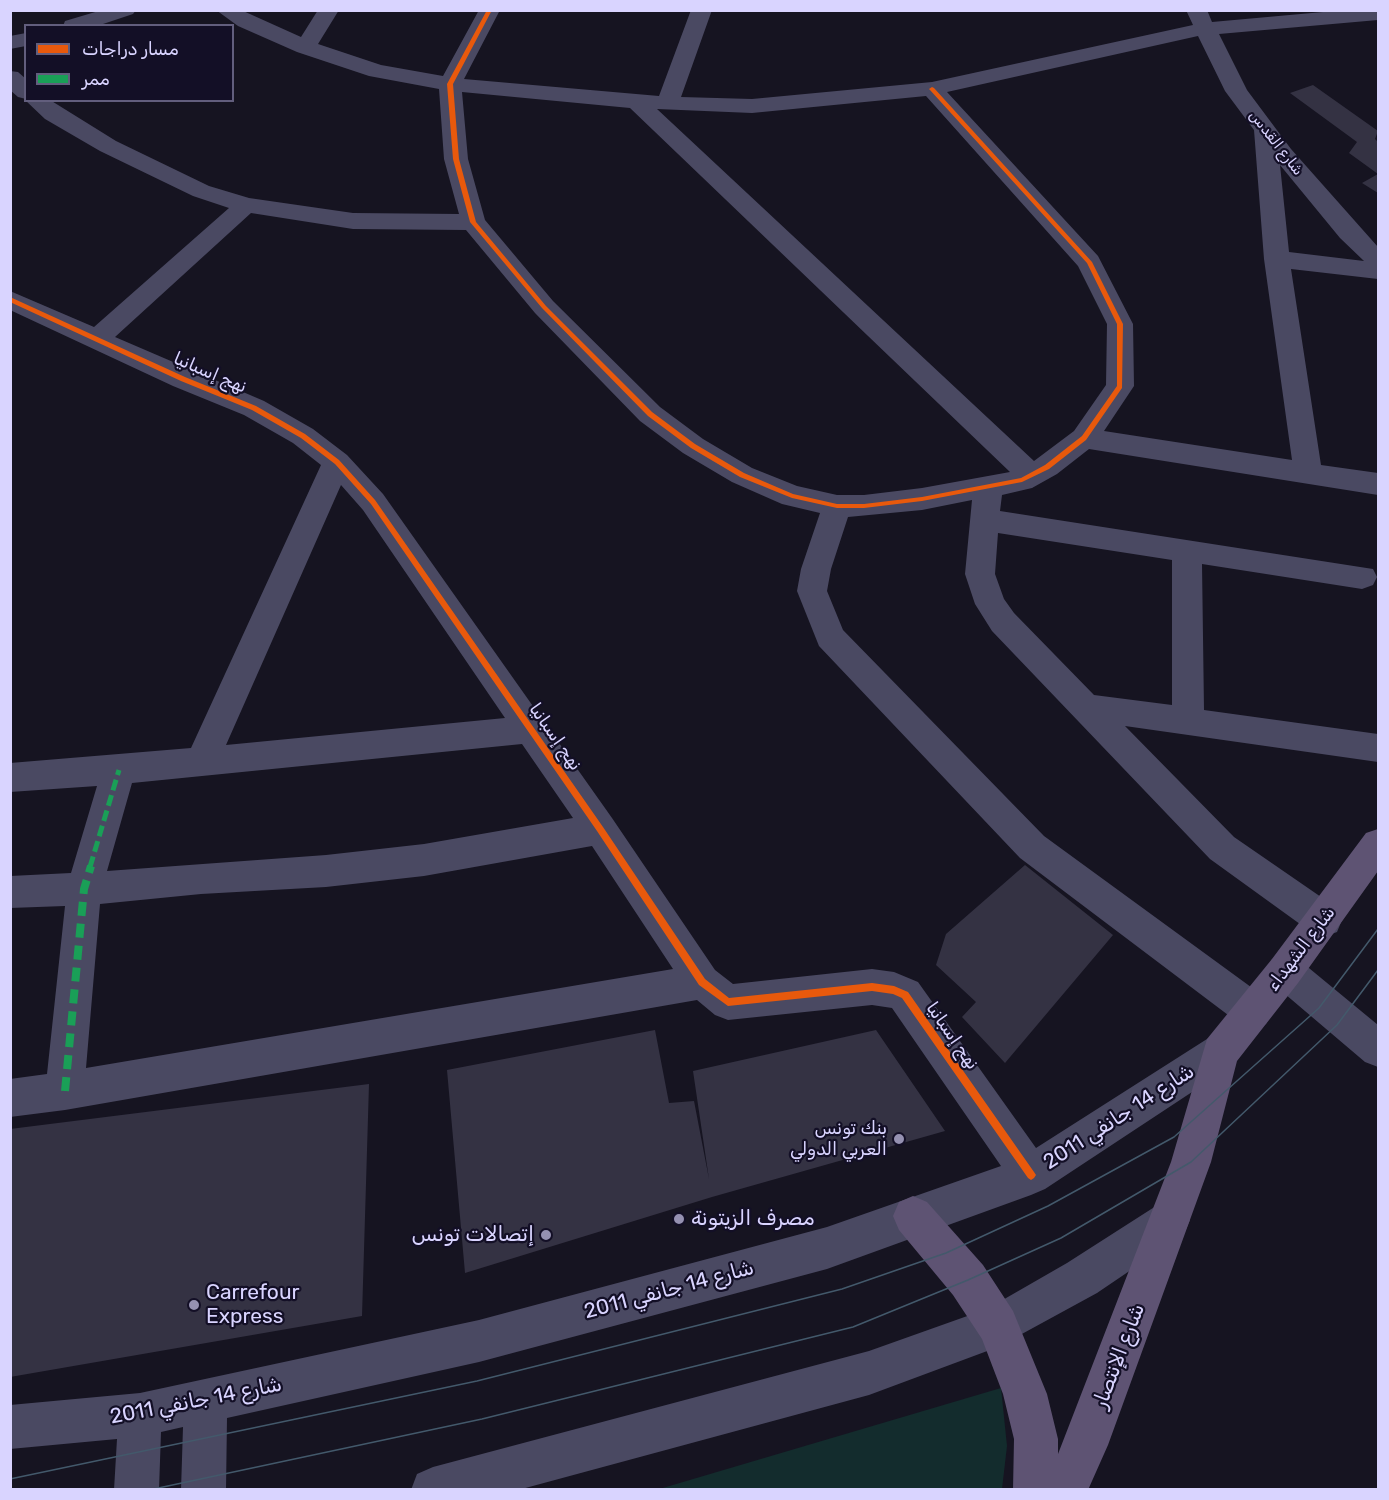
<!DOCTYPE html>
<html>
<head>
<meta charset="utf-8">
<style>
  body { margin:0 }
  #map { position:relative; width:1389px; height:1500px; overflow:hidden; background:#161421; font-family:Rubik,"Noto Sans Arabic",sans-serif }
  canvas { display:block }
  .frame { position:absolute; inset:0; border:12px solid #d9d4ff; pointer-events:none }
  .legend { position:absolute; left:24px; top:24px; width:210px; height:78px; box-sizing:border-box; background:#130f26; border:2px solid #625e7d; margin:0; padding:8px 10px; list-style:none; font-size:18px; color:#d9d4ff }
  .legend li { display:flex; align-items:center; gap:12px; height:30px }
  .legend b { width:30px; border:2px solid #625e7d }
</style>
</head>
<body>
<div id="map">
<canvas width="1389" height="1500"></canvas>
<div class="frame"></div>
<ul class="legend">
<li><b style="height:8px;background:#e8590c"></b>مسار دراجات</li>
<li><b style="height:8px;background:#1a9f57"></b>ممر</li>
</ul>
</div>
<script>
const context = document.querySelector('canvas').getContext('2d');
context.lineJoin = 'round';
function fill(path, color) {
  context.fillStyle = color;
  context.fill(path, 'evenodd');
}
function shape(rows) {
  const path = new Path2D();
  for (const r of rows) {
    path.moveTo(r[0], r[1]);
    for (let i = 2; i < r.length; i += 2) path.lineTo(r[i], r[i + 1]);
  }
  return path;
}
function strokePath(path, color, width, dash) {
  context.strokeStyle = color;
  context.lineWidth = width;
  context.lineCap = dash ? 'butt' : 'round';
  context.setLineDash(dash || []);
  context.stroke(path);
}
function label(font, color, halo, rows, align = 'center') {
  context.font = font + ' Rubik,"Noto Sans Arabic",sans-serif';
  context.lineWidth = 4.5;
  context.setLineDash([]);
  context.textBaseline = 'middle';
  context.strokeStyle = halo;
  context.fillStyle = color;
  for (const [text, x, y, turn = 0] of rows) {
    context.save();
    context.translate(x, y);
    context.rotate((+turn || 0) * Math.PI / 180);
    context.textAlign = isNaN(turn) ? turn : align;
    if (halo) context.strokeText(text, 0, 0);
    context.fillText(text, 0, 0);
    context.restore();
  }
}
fill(shape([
  [1001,1388,1007,1446,1002,1489,656,1490]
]), '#132c2d');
fill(shape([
  [1313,85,1378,131,1375,139,1378,142,1378,174,1349,153,1357,142,1290,93],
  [1378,174,1378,193,1362,183],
  [1025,865,1113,935,1005,1063,962,1017,976,1002,936,965,946,934],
  [655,1030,669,1103,694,1101,709,1179,693,1071,876,1030,945,1131,712,1197,465,1273,447,1070],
  [369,1084,362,1316,10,1377,10,1129]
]), '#343243');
fill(shape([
  [102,10,136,10,133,14,97,26,63,26,65,21,102,10],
  [216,10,241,10,301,37,318,10,339,10,318,44,381,65,443,76,479,10,500,10,464,79,659,96,691,10,712,10,681,97,752,99,932,82,1193,25,1186,10,1207,10,1212,22,1345,10,1378,10,1378,20,1219,34,1247,90,1291,149,1378,247,1378,279,1291,269,1321,465,1378,473,1378,495,1089,449,1057,474,1032,488,1002,495,1000,511,1373,569,1377,577,1373,585,1362,589,1202,564,1204,710,1378,734,1378,762,1125,726,1234,837,1337,908,1342,920,1337,932,1324,937,1311,932,1210,859,992,631,975,604,965,574,972,500,922,510,848,517,831,569,827,591,843,630,1044,836,1266,998,1272,1011,1266,1024,1253,1029,1240,1024,1020,858,819,646,797,591,801,569,820,513,782,504,732,482,683,453,640,421,535,313,466,230,353,229,251,213,115,337,264,401,313,429,347,455,383,494,612,818,715,970,733,984,872,969,894,972,918,982,1036,1148,1207,1039,1220,1033,1233,1039,1239,1052,1233,1065,1045,1189,1031,1195,827,1269,479,1362,227,1418,226,1490,181,1490,183,1427,161,1432,159,1490,114,1490,117,1439,10,1449,10,1405,140,1393,479,1320,827,1227,1001,1166,892,1008,872,1005,728,1020,715,1015,697,1000,65,1110,10,1117,10,1079,47,1074,65,906,10,908,10,876,71,873,97,786,10,792,10,763,191,748,321,465,293,443,244,415,173,386,10,310,10,291,94,327,229,208,193,196,100,151,45,119,25,100,50,100,116,141,209,186,249,198,353,213,459,214,444,159,439,89,369,76,297,52,238,26,216,10],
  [1198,36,1225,91,1254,130,1264,259,1292,460,1104,431,1134,386,1133,324,1098,256,947,92,1198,36],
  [462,92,630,108,1010,472,922,488,864,495,837,495,797,486,752,468,703,439,660,407,553,301,485,220,468,159,462,92],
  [926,96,1078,266,1107,324,1106,385,1074,431,1034,461,657,109,752,113,926,96],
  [1280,165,1340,238,1364,261,1289,252,1280,165],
  [341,485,363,510,505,718,226,745,341,485],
  [998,533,1172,560,1172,705,1094,695,1014,613,1004,599,995,574,998,533],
  [522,744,573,818,424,844,326,855,107,871,132,783,522,744],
  [592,846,673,969,86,1068,100,904,201,894,326,887,424,876,592,846],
  [26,33,26,46,10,49,10,36,26,33],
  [10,71,18,72,26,79,26,99,18,97,10,90,10,71],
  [1285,954,1298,959,1378,1025,1378,1067,1365,1062,1272,983,1267,971,1272,959,1285,954],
  [1170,1200,1184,1206,1190,1220,1184,1234,1097,1293,998,1347,869,1395,518,1490,411,1490,417,1474,433,1467,869,1351,987,1309,1067,1263,1156,1206,1170,1200]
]), '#4a4962');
fill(shape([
  [1378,829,1378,871,1298,983,1237,1061,1211,1162,1108,1445,1088,1490,1013,1490,1014,1439,1003,1394,982,1339,953,1295,899,1230,893,1216,899,1202,913,1196,927,1202,983,1265,1013,1311,1047,1394,1058,1439,1058,1454,1171,1162,1207,1039,1272,959,1366,833,1378,829]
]), '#5e5373');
strokePath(shape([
  [10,1479,477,1381,842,1289,946,1253,1048,1206,1174,1137,1319,1008,1378,929],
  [149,1490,482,1419,853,1327,968,1280,1061,1238,1191,1162,1337,1025,1378,970]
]), '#43596b', 1.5);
strokePath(shape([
  [90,867,119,770]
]), '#1a9f57', 5, [11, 5]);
strokePath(shape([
  [65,1091,84,889,91,866]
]), '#1a9f57', 8, [14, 8]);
fill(shape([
  [487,10,492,10,453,84,459,159,476,222,546,306,652,412,695,444,744,473,793,494,837,504,864,504,922,497,1021,478,1045,465,1082,436,1117,386,1117,324,1087,263,930,90,929,89,932,87,934,88,1092,262,1123,324,1122,388,1086,440,1049,469,1022,482,922,501,864,508,837,508,792,498,740,477,691,448,648,416,542,308,470,222,453,159,447,84,487,10],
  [10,297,185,377,256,406,305,434,339,460,375,500,603,827,705,979,729,998,872,983,894,986,908,992,1034,1172,1036,1175,1034,1178,1031,1180,1028,1178,902,998,893,994,872,991,728,1006,699,985,597,831,371,504,335,464,301,438,252,410,181,381,10,302,10,297]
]), '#e8590c');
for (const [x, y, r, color] of [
  [899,1139,6,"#9591b1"],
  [679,1219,6,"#9591b1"],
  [546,1235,6,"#9591b1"],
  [194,1305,6,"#9591b1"]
]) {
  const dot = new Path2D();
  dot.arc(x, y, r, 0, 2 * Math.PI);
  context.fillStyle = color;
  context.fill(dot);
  strokePath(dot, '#130f26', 2);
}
label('15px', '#d9d4ff', '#130f26', [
  ["شارع القدس",1276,143,52]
]);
label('18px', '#d9d4ff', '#130f26', [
  ["نهج إسبانيا",210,373,23],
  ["نهج إسبانيا",555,737,55],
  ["شارع الشهداء",1301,949,-53],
  ["نهج إسبانيا",952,1036,55]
]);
label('18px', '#d9d4ff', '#130f26', [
  ["بنك تونس",887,1129],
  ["العربي الدولي",887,1150]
], 'right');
label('21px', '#d9d4ff', '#130f26', [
  ["شارع 14 جانفي 2011",1119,1117,-33],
  ["شارع 14 جانفي 2011",669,1290,-15],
  ["شارع الإنتصار",1119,1356,-69],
  ["شارع 14 جانفي 2011",196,1401,-11]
]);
label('21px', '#d9d4ff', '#130f26', [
  ["مصرف الزيتونة",691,1219],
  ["إتصالات تونس",534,1235,"right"],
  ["Carrefour",206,1293],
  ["Express",206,1317]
], 'left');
</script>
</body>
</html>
